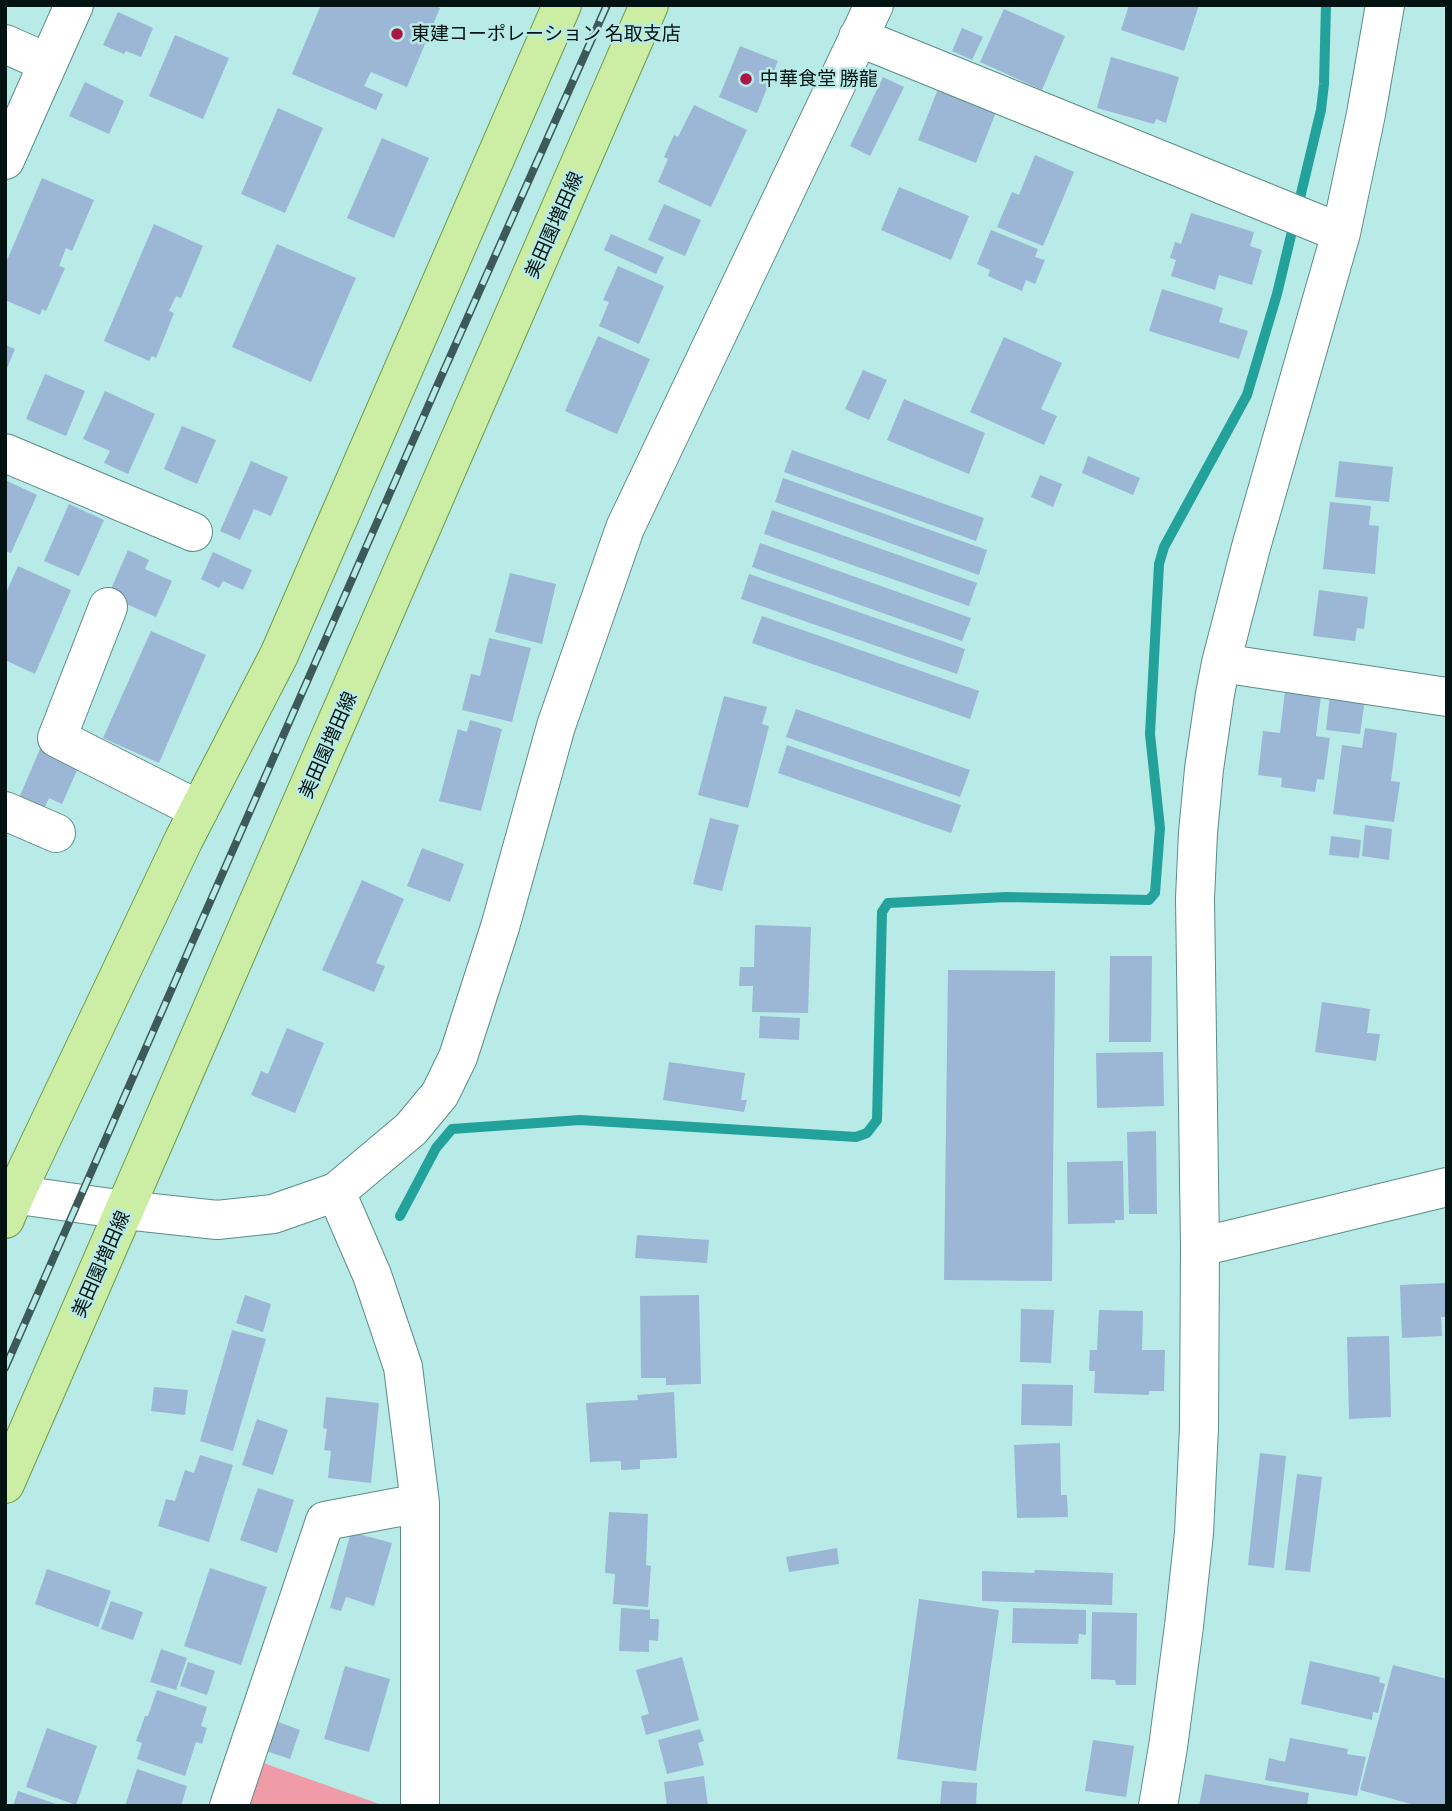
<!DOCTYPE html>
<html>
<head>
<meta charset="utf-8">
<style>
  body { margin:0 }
  #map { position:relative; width:1452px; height:1811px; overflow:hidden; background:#b8ebe7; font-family:Barlow,sans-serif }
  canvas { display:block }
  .frame { position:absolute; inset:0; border:7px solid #021312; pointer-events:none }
</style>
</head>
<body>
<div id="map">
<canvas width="1452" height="1811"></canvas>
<div class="frame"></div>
</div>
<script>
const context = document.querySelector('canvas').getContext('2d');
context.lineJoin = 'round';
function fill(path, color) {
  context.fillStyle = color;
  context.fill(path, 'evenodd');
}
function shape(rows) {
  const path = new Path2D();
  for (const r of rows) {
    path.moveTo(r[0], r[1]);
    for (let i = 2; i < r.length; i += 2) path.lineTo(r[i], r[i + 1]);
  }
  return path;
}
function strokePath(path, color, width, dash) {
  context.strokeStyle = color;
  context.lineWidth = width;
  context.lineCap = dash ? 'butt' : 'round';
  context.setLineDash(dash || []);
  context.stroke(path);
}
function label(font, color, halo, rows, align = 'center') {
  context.font = font + ' Barlow,"Noto Sans JP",sans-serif';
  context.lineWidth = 5;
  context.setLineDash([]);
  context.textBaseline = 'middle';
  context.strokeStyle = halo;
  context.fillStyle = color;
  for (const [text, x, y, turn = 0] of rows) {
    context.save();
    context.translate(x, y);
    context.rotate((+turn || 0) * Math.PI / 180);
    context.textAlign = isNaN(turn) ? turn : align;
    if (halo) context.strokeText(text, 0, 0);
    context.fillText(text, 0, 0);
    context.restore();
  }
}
fill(shape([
  [258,1761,385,1806,242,1806]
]), '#f09ca8');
strokePath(shape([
  [400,1216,436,1148,452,1129,580,1120,856,1137,867,1133,877,1120,882,912,888,903,1006,897,1149,900,1155,893,1160,828,1150,734,1159,564,1164,547,1247,395,1277,294,1321,110,1324,84,1326,5]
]), '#23a19b', 10);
fill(shape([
  [321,5,434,5,440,8,407,87,371,72,364,86,383,94,376,110,292,74],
  [1129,5,1199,5,1184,51,1121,30],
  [1004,9,1065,36,1042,90,980,62],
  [118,12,153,28,141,57,126,51,124,54,103,45],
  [962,28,983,37,972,60,952,51],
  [175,35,229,58,203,119,149,96],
  [740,46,778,61,757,113,719,97],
  [1111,57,1179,77,1166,123,1156,119,1154,124,1097,108],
  [883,77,904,87,870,156,850,146],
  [85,82,124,101,109,134,69,116],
  [938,89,996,112,976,163,918,140],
  [694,105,747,130,711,207,658,182,668,159,664,157,674,135,678,137],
  [278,108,323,128,285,213,241,194],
  [382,138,429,158,394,238,347,218],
  [1035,155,1074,172,1043,246,997,227,1012,192,1019,195],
  [42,178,94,200,72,251,66,248,59,266,65,268,46,311,42,309,40,315,5,300,5,265],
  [899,187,969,216,951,260,881,230],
  [664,204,701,220,685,256,648,240],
  [1191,213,1254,232,1250,246,1262,250,1252,285,1219,275,1215,290,1171,276,1176,260,1170,258,1175,242,1181,244],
  [154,224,203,246,181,298,176,296,169,311,174,313,156,358,152,356,149,361,104,341],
  [991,230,1038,249,1035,257,1045,260,1035,284,1026,280,1022,291,988,276,990,270,977,264],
  [611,234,664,257,656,274,604,250],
  [277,244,356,278,311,382,232,347],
  [618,266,664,286,639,344,599,326,609,302,603,300],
  [1162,289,1223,308,1219,322,1248,331,1239,359,1149,331],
  [598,336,650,359,617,434,565,411],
  [1004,337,1062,363,1041,409,1057,416,1044,445,970,412],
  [5,345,15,349,5,373],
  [863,370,887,380,869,420,845,409],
  [45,374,85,391,66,436,26,419],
  [105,391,155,414,128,474,104,463,110,451,83,439],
  [904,399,985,433,969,474,887,440],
  [182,426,216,440,197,484,164,469],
  [792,450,984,518,976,541,784,472],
  [1088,456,1140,478,1133,495,1082,473],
  [251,461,288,477,271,516,254,509,240,540,220,531],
  [1339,461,1393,467,1389,502,1335,497],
  [1040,475,1062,484,1053,507,1031,497],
  [783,478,987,550,979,575,775,502],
  [5,480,37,495,11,553,5,551],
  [1330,502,1371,506,1369,525,1379,526,1375,574,1323,569],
  [69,504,104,520,79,576,44,561],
  [772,510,977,583,969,606,764,534],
  [760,543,971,618,962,641,752,567],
  [128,550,149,560,145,569,172,581,156,617,108,596],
  [213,552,252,570,243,590,223,581,219,588,201,579],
  [18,566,71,590,35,674,5,660,5,595],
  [510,573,556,584,542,644,495,632],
  [749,574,965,649,957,674,741,599],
  [1319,590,1368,597,1364,629,1357,628,1355,641,1313,636],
  [762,616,979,691,970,719,752,643],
  [151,631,206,655,159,763,103,738],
  [489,638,531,648,512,722,462,710,471,674,480,676],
  [1285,691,1321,696,1316,736,1330,738,1324,780,1317,779,1315,792,1281,787,1282,778,1258,775,1263,731,1280,733],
  [1330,694,1365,699,1360,734,1326,730],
  [724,696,767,707,762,724,769,726,748,808,698,795],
  [796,709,970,770,960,797,786,737],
  [470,720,502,729,481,811,439,801,458,729,467,732],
  [1365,728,1397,733,1391,781,1400,782,1394,822,1333,814,1342,745,1362,748],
  [787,745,961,805,951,833,778,773],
  [40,749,79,766,62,804,49,798,44,809,19,798],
  [710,818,739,825,722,891,693,884],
  [1365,825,1392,829,1389,860,1362,856],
  [1331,836,1361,840,1359,858,1329,855],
  [422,848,464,864,450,902,407,886],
  [362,880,404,899,376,963,385,966,374,992,322,970],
  [755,925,811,927,808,1013,752,1012,753,986,739,986,740,967,754,967],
  [1110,956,1152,956,1151,1042,1109,1042],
  [948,970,1055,971,1052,1281,944,1280],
  [1322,1002,1370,1009,1367,1033,1380,1034,1376,1061,1315,1052],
  [760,1016,800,1018,799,1040,759,1038],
  [287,1028,324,1043,295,1113,251,1095,261,1071,268,1074],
  [1163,1052,1164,1106,1097,1108,1096,1053],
  [669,1062,745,1073,741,1100,747,1100,744,1112,663,1100],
  [1156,1131,1157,1214,1129,1214,1127,1132],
  [1123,1161,1124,1220,1115,1220,1115,1223,1068,1224,1067,1162],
  [637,1235,709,1240,707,1263,635,1258],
  [1447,1283,1447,1317,1441,1317,1442,1336,1402,1338,1400,1285],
  [245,1295,271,1304,263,1332,236,1323],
  [699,1295,701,1384,666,1385,666,1378,641,1378,640,1296],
  [1021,1309,1054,1310,1051,1363,1020,1362],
  [1099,1310,1143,1311,1142,1350,1165,1350,1164,1391,1149,1391,1149,1395,1094,1393,1095,1371,1089,1371,1090,1350,1097,1350],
  [232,1330,266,1339,233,1451,200,1441],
  [1389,1336,1391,1417,1349,1419,1347,1337],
  [1022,1384,1073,1385,1072,1426,1021,1425],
  [154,1387,188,1390,185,1415,151,1411],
  [674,1392,677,1458,640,1460,640,1469,621,1470,621,1461,590,1462,586,1403,638,1400,637,1395],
  [326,1397,379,1403,371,1483,328,1478,331,1451,324,1450,327,1429,323,1428],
  [257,1419,288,1430,273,1475,242,1465],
  [1060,1443,1061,1495,1067,1495,1068,1517,1017,1518,1014,1445],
  [1260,1453,1286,1456,1274,1568,1248,1565],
  [200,1455,233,1465,209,1542,158,1526,166,1499,175,1501,185,1470,194,1473],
  [1297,1474,1322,1477,1310,1572,1285,1570],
  [258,1488,294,1500,277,1553,240,1540],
  [609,1512,648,1514,646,1565,651,1566,648,1607,613,1604,615,1574,605,1573],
  [351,1532,392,1543,374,1606,346,1597,341,1611,330,1608],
  [837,1548,839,1564,789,1572,786,1557],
  [210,1568,267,1587,241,1665,184,1646],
  [47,1569,111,1591,98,1627,35,1604],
  [1035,1570,1113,1573,1112,1605,982,1601,982,1571,1034,1573],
  [919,1599,999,1610,976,1771,897,1759],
  [111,1601,143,1612,133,1640,101,1629],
  [621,1608,650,1610,650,1619,659,1619,658,1641,649,1640,649,1652,619,1651],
  [1013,1608,1086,1610,1086,1635,1079,1634,1078,1644,1012,1643],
  [1092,1612,1137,1613,1136,1685,1116,1685,1115,1680,1091,1679],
  [161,1649,187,1658,176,1690,150,1682],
  [682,1657,699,1720,646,1735,641,1716,649,1714,636,1670],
  [1310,1661,1380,1677,1379,1682,1385,1684,1378,1713,1373,1712,1372,1720,1301,1704],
  [188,1662,215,1671,207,1695,180,1686],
  [1393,1665,1447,1679,1447,1806,1418,1806,1360,1790],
  [345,1666,390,1679,369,1752,324,1739],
  [157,1690,207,1707,201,1726,207,1728,202,1744,196,1742,185,1776,137,1759,142,1743,136,1741,145,1716,148,1716],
  [273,1720,300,1730,290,1759,263,1750],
  [47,1728,97,1746,76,1805,26,1787],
  [700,1729,704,1741,698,1743,704,1765,667,1774,658,1740],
  [1290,1738,1348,1749,1347,1754,1366,1757,1357,1796,1265,1780,1269,1758,1285,1762],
  [1093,1740,1134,1746,1126,1797,1085,1791],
  [137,1769,187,1786,181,1806,125,1806],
  [1205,1774,1309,1793,1307,1806,1199,1806],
  [704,1776,708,1806,667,1806,664,1782],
  [942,1781,977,1783,976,1806,940,1806],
  [18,1791,59,1805,59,1806,13,1806]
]), '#9bb7d5');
const minor = shape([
  [858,37,1341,233],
  [5,44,48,63],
  [5,160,74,5],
  [5,453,193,532],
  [108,607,57,738,199,810],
  [1221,663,1447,697],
  [5,811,56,833],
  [336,1192,372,1275,403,1367,420,1503,420,1806],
  [5,1193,125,1210,217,1220,273,1214,336,1192,411,1129,440,1094,458,1057,500,927,556,726,625,528,874,5],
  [1200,1247,1447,1187],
  [229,1806,325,1521,420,1503],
  [1158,1806,1168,1747,1184,1626,1194,1533,1199,1428,1200,1247,1195,898,1198,833,1204,769,1215,694,1221,663,1251,547,1341,233,1366,114,1385,5]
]);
const major = shape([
  [5,1219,15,1195,184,839,279,655,562,5],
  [5,1484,649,5]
]);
strokePath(minor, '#5b8c88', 40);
strokePath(major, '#6f9a49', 40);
strokePath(minor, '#fff', 38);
strokePath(major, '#cbeea4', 38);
const rail = shape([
  [5,1368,437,386,607,5]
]);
strokePath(rail, '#3e5a58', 8);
strokePath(rail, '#b8ebe7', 5, [16]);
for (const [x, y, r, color] of [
  [397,34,7,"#ab1646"],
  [746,79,7,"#ab1646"]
]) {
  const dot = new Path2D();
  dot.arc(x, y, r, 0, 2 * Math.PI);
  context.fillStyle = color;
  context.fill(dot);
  strokePath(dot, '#b8ebe7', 2.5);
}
label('19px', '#021312', '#b8ebe7', [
  ["東建コーポレーション 名取支店",411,34],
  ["中華食堂 勝龍",760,79]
], 'left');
label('19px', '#021312', '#b8ebe7', [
  ["美田園増田線",554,225,-66],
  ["美田園増田線",328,745,-66],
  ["美田園増田線",101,1264,-66]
]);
</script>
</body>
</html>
